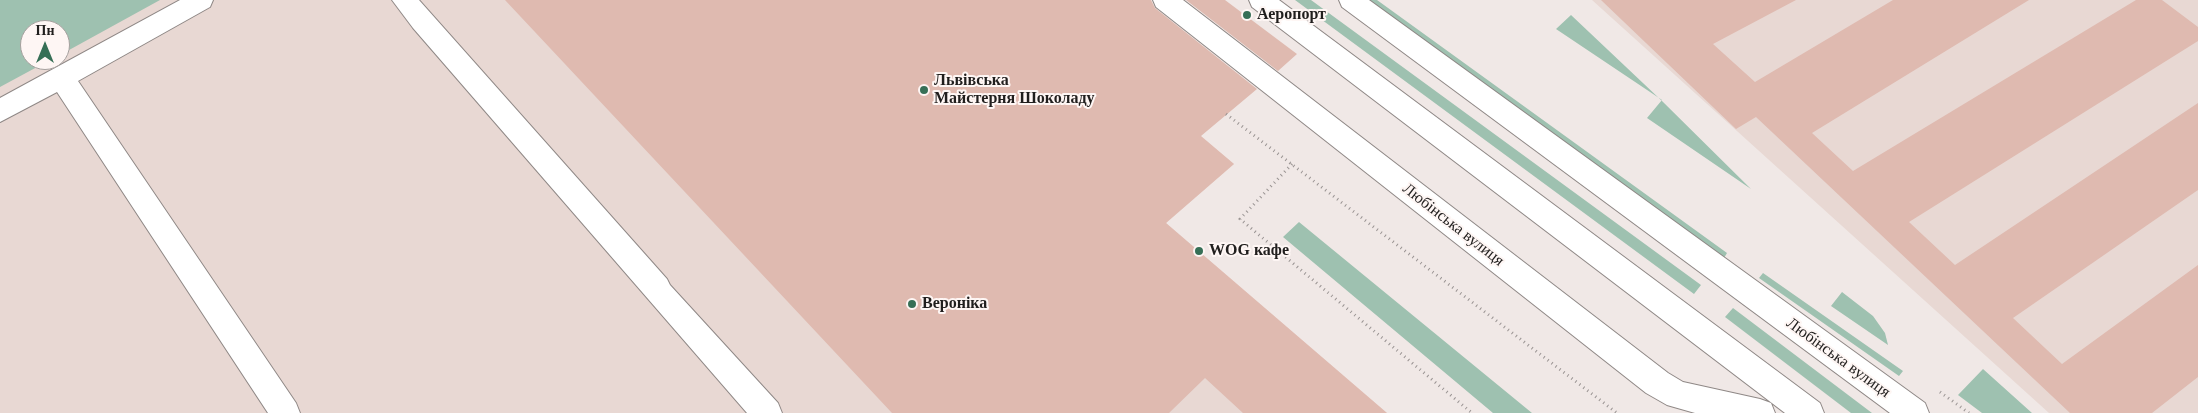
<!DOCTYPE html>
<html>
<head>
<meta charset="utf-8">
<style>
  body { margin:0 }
  #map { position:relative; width:2198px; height:413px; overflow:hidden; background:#f0e8e6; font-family:Georgia,serif }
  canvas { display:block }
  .north { position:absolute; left:20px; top:20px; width:50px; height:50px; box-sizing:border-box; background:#fef6f4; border:1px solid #a5a09e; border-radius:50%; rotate:0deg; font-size:14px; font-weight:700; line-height:20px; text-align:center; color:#201e1d }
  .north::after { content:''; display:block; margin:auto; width:18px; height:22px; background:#366f56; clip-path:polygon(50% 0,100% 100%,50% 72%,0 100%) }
</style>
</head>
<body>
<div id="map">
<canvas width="2198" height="413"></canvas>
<div class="north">Пн</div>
</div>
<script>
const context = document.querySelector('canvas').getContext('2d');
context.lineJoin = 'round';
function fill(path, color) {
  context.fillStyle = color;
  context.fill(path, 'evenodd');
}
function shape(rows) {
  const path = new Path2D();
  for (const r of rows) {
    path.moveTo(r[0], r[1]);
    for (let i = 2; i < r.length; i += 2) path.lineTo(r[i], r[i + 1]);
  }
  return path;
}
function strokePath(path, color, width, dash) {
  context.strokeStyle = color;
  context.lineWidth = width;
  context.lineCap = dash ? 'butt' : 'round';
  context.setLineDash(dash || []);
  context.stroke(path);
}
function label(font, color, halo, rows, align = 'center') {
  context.font = font + ' Georgia,serif';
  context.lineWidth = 4;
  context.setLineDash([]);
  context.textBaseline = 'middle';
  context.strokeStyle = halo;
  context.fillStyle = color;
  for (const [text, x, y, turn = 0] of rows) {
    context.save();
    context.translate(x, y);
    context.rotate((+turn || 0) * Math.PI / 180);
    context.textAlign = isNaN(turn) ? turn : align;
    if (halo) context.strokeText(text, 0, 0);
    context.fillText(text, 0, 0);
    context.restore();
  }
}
fill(shape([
  [0,0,1033,0,1234,164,1166,223,1387,413,0,413],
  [30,30,60,30,60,60,30,60],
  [1592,0,2198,0,2198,413,2049,413]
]), '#e8d8d3');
fill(shape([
  [0,0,160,0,60,55,60,30,30,30,30,60,50,60,0,87],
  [1295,0,1311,0,1701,285,1694,294],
  [1368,0,1377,0,1727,253,1724,258],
  [1571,15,1662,101,1751,189,1647,118,1662,100,1556,29],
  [1299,222,1532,413,1493,413,1283,237],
  [1763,273,1903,371,1899,376,1759,278],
  [1842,292,1873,316,1885,333,1888,345,1831,306],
  [1733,308,1872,413,1851,413,1725,317],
  [1983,369,2032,413,1982,413,1958,395]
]), '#9ec1b0');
fill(shape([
  [505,0,1151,0,1155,8,1257,89,1201,136,1234,164,1166,223,1387,413,1243,413,1205,378,1169,413,892,413],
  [1186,0,1225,0,1297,54,1278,71],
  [1601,0,1796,0,1713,44,1755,82,1893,0,2029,0,1812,133,1853,171,2136,0,2162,0,2198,27,2198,41,1909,222,1955,265,2198,103,2198,190,2013,318,2062,364,2198,265,2198,377,2152,413,2070,413,1756,117,1736,129]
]), '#dfbab0');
const minor = shape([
  [180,0,213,0,210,7,78,81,296,403,300,413,268,413,57,92,0,122,0,98,180,0],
  [392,0,419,0,667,279,670,285,778,403,782,413,747,413,413,28,392,0],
  [1153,0,1183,0,1668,373,1683,382,1760,399,1771,403,1775,413,1695,413,1667,405,1646,393,1156,7,1153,0],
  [1249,0,1279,0,1820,403,1824,413,1785,413,1252,7,1249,0],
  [1339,0,1369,0,1925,403,1929,413,1890,413,1342,7,1339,0]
]);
strokePath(minor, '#8f8886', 2);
strokePath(shape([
  [1226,114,1617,413],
  [1292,164,1240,219,1472,413],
  [1940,392,1969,413]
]), '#999392', 3, [1, 4]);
fill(minor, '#fff');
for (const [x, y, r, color] of [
  [1247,15,5,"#366f56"],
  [924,90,5,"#366f56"],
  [1199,251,5,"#366f56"],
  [912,304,5,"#366f56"]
]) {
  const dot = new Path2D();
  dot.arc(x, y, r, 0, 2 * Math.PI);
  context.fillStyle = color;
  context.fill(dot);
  strokePath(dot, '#fef6f4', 2);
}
label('bold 16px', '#201e1d', '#fef6f4', [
  ["Аеропорт",1257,15],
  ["Львівська",934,81],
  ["Майстерня Шоколаду",934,99],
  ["WOG кафе",1209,251],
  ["Вероніка",922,304]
], 'left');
label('16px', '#201e1d', '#fef6f4', [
  ["Любінська вулиця",1453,225,38],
  ["Любінська вулиця",1838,358,36]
]);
</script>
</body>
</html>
